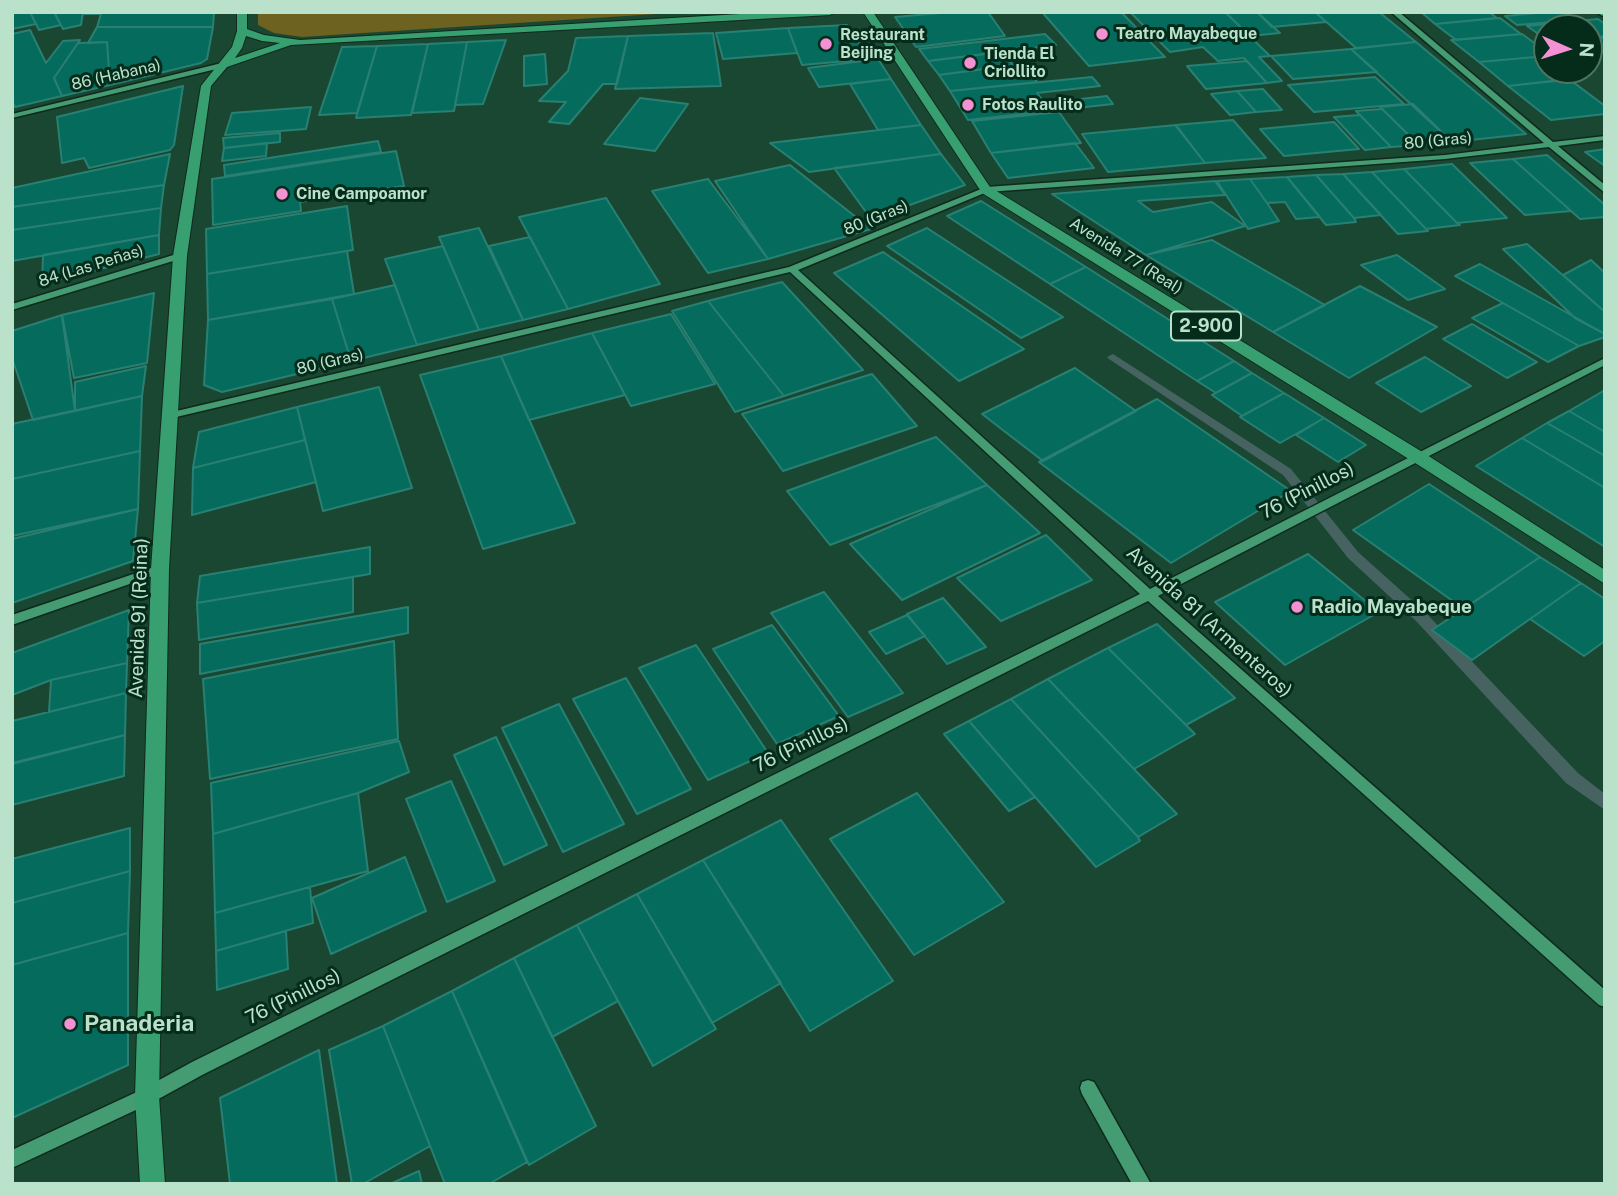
<!DOCTYPE html>
<html>
<head>
<meta charset="utf-8">
<style>
  body { margin:0 }
  #map { position:relative; width:1617px; height:1196px; overflow:hidden; background:#194731; font-family:"Public Sans",sans-serif }
  canvas { display:block }
  .frame { position:absolute; inset:0; border:14px solid #bae2cb; pointer-events:none }
  .north { position:absolute; left:1533px; top:14px; width:70px; height:70px; box-sizing:border-box; background:#052b1b; border:2px solid #4d7461; border-radius:50%; rotate:93deg; font-size:19px; font-weight:700; line-height:28px; text-align:center; color:#bae2cb }
  .north::after { content:''; display:block; margin:auto; width:24px; height:32px; background:#f491d4; clip-path:polygon(50% 0,100% 100%,50% 72%,0 100%) }
</style>
</head>
<body>
<div id="map">
<canvas width="1617" height="1196"></canvas>
<div class="frame"></div>
<div class="north">N</div>
</div>
<script>
const context = document.querySelector('canvas').getContext('2d');
context.lineJoin = 'round';
function fill(path, color) {
  context.fillStyle = color;
  context.fill(path, 'evenodd');
}
function shape(rows) {
  const path = new Path2D();
  for (const r of rows) {
    path.moveTo(r[0], r[1]);
    for (let i = 2; i < r.length; i += 2) path.lineTo(r[i], r[i + 1]);
  }
  return path;
}
function strokePath(path, color, width, dash) {
  context.strokeStyle = color;
  context.lineWidth = width;
  context.lineCap = dash ? 'butt' : 'round';
  context.setLineDash(dash || []);
  context.stroke(path);
}
function label(font, color, halo, rows, align = 'center') {
  context.font = font + ' "Public Sans",sans-serif';
  context.lineWidth = 6;
  context.setLineDash([]);
  context.textBaseline = 'middle';
  context.strokeStyle = halo;
  context.fillStyle = color;
  for (const [text, x, y, turn = 0] of rows) {
    context.save();
    context.translate(x, y);
    context.rotate((+turn || 0) * Math.PI / 180);
    context.textAlign = isNaN(turn) ? turn : align;
    if (halo) context.strokeText(text, 0, 0);
    context.fillText(text, 0, 0);
    context.restore();
  }
}
fill(shape([
  [258,12,687,12,302,37,274,33,258,25]
]), '#6d6220');
fill(shape([
  [1113,354,1291,469,1358,552,1426,613,1578,773,1605,794,1605,810,1566,783,1416,621,1348,558,1283,475,1109,359,1107,357,1113,354]
]), '#466361');
const building = shape([
  [12,12,30,12,36,24,12,29,12,12],
  [30,12,54,12,61,25,39,30,30,12],
  [54,12,83,12,81,25,63,29,54,12],
  [84,12,214,12,213,27,97,27,101,14,83,14,84,12],
  [952,12,988,12,1005,36,916,47,895,17,952,12],
  [1042,12,1121,12,1165,57,1089,66,1042,12],
  [1130,12,1225,12,1270,56,1259,57,1282,81,1267,83,1244,58,1218,61,1203,47,1170,52,1130,12],
  [1225,12,1257,12,1280,33,1250,36,1225,12],
  [1257,12,1315,12,1326,22,1272,27,1257,12],
  [1315,12,1379,12,1416,42,1356,48,1315,12],
  [1421,12,1489,12,1497,18,1435,24,1421,12],
  [1549,12,1564,12,1576,20,1517,25,1505,16,1549,12],
  [1500,18,1521,34,1456,40,1435,24,1500,18],
  [1598,19,1605,24,1605,36,1589,38,1589,28,1547,28,1547,40,1527,26,1598,19],
  [847,25,869,59,802,65,788,28,847,25],
  [97,27,213,27,207,59,201,63,110,85,107,42,88,43,97,27],
  [788,28,797,53,723,59,716,33,788,28],
  [30,30,46,63,63,41,80,40,54,78,62,96,15,107,12,101,12,34,30,30],
  [713,33,721,86,615,89,628,36,713,33],
  [1045,34,1056,45,928,61,919,49,1045,34],
  [1522,34,1547,52,1547,56,1479,62,1451,40,1522,34],
  [628,36,617,84,603,84,569,124,549,122,566,102,539,101,568,71,576,38,628,36],
  [1605,38,1605,54,1589,43,1589,40,1605,38],
  [506,40,483,104,455,105,467,42,506,40],
  [107,42,110,85,62,96,54,78,78,43,107,42],
  [467,42,454,111,412,113,428,44,467,42],
  [1416,42,1526,134,1452,142,1351,49,1416,42],
  [428,44,411,115,356,118,377,46,428,44],
  [377,46,357,113,319,115,342,47,377,46],
  [1351,49,1377,72,1293,79,1271,56,1351,49],
  [1002,52,1013,65,939,75,928,61,1002,52],
  [545,54,547,84,524,86,524,56,545,54],
  [1547,56,1547,70,1572,70,1583,78,1508,86,1479,62,1547,56],
  [878,59,891,79,819,87,808,68,878,59],
  [1247,61,1267,83,1206,89,1187,66,1247,61],
  [993,68,999,76,1031,73,1037,82,950,91,939,75,993,68],
  [1092,77,1100,86,1037,93,1045,103,1107,96,1113,104,968,120,950,91,1092,77],
  [1375,77,1404,104,1314,112,1288,85,1375,77],
  [891,79,921,125,878,130,850,84,891,79],
  [1569,79,1605,106,1605,114,1551,120,1508,86,1569,79],
  [183,86,174,145,170,150,89,168,84,158,62,163,57,117,183,86],
  [1263,89,1282,110,1256,112,1237,91,1263,89],
  [1237,91,1256,112,1230,115,1211,94,1237,91],
  [640,98,688,104,655,151,604,144,640,98],
  [1413,104,1452,142,1419,145,1380,107,1413,104],
  [311,107,306,129,225,135,232,113,311,107],
  [1382,109,1419,145,1391,147,1356,111,1382,109],
  [1059,112,1081,143,991,153,972,121,1059,112],
  [1360,115,1391,147,1365,150,1334,117,1360,115],
  [1233,120,1266,158,1205,163,1175,125,1233,120],
  [1334,122,1359,149,1284,156,1260,129,1334,122],
  [921,125,941,154,809,172,770,143,921,125],
  [1176,125,1205,163,1108,172,1082,134,1176,125],
  [280,133,280,142,224,148,223,138,280,133],
  [378,141,381,152,225,176,224,165,378,141],
  [267,143,266,156,222,161,224,148,267,143],
  [1075,143,1094,168,1008,178,991,153,1075,143],
  [1605,149,1605,166,1585,152,1605,149],
  [396,151,404,186,300,202,301,211,213,225,212,179,396,151],
  [170,154,164,185,12,207,12,188,170,154],
  [941,154,965,185,871,219,834,168,941,154],
  [1547,155,1605,205,1605,217,1580,219,1513,159,1547,155],
  [1513,159,1571,211,1525,215,1470,163,1513,159],
  [1452,164,1507,218,1457,223,1404,169,1452,164],
  [790,165,871,229,768,259,715,181,790,165],
  [1404,169,1457,223,1460,225,1426,229,1372,172,1404,169],
  [1372,172,1426,229,1428,231,1398,234,1343,174,1372,172],
  [1343,174,1381,215,1354,218,1316,175,1343,174],
  [1316,175,1354,218,1356,222,1326,225,1287,177,1316,175],
  [1287,177,1320,217,1296,219,1285,202,1267,203,1250,179,1287,177],
  [708,179,768,259,708,273,652,191,708,179],
  [1250,179,1267,203,1279,221,1248,229,1217,181,1250,179],
  [1215,181,1225,195,1138,201,1153,212,1212,202,1245,226,1146,255,1052,194,1215,181],
  [164,185,161,208,12,230,12,207,164,185],
  [606,198,660,284,568,309,519,217,606,198],
  [981,201,1086,267,1050,284,947,216,981,201],
  [347,206,353,250,207,274,206,229,347,206],
  [161,208,159,235,12,261,12,230,161,208],
  [479,228,523,320,479,330,439,237,479,228],
  [927,228,1063,317,1021,338,887,246,927,228],
  [159,235,159,254,42,284,43,255,159,235],
  [530,237,568,309,523,320,489,246,530,237],
  [1212,240,1325,305,1273,332,1146,255,1212,240],
  [1527,244,1605,312,1605,334,1575,318,1503,249,1527,244],
  [443,246,479,330,417,345,385,259,443,246],
  [347,251,354,294,208,320,207,274,347,251],
  [883,252,1024,349,959,381,834,273,883,252],
  [1397,255,1445,289,1408,300,1361,265,1397,255],
  [1591,260,1605,273,1605,312,1563,275,1591,260],
  [1480,264,1605,334,1605,337,1579,346,1455,276,1480,264],
  [1086,267,1234,361,1197,381,1050,284,1086,267],
  [782,282,863,370,784,396,708,301,782,282],
  [395,285,417,345,351,361,332,299,395,285],
  [1360,286,1437,327,1349,378,1273,332,1360,286],
  [154,293,147,363,74,378,62,315,154,293],
  [332,299,351,361,222,392,204,385,208,320,332,299],
  [708,301,784,396,735,412,672,311,708,301],
  [1503,303,1579,346,1548,362,1472,318,1503,303],
  [671,314,715,384,631,406,592,333,671,314],
  [62,315,75,411,33,420,12,358,12,331,62,315],
  [1472,324,1537,362,1507,378,1443,339,1472,324],
  [592,333,625,395,529,420,501,356,592,333],
  [501,356,575,523,483,549,420,375,501,356],
  [1425,357,1471,386,1421,412,1376,383,1425,357],
  [1234,361,1252,373,1216,393,1197,381,1234,361],
  [146,366,142,396,75,411,75,382,146,366],
  [1075,368,1136,411,1043,461,982,414,1075,368],
  [1252,373,1284,393,1242,416,1212,395,1252,373],
  [872,374,917,426,783,471,742,414,872,374],
  [379,387,412,488,323,511,297,407,379,387],
  [1605,390,1605,432,1569,411,1605,390],
  [1284,393,1324,418,1280,443,1240,417,1284,393],
  [142,396,140,451,12,479,12,424,142,396],
  [1157,399,1291,491,1171,563,1039,462,1157,399],
  [297,407,305,440,193,468,199,432,297,407],
  [1569,411,1605,432,1605,456,1547,423,1569,411],
  [1324,418,1366,445,1338,462,1296,435,1324,418],
  [1547,423,1605,456,1605,488,1522,438,1547,423],
  [936,437,987,485,830,545,787,491,936,437],
  [1522,438,1605,488,1605,547,1476,466,1522,438],
  [305,440,316,482,192,515,193,468,305,440],
  [140,451,138,509,12,536,12,479,140,451],
  [1429,484,1540,557,1464,609,1353,530,1429,484],
  [987,485,1040,533,902,600,850,544,987,485],
  [138,509,133,561,12,603,12,539,138,509],
  [1046,535,1092,580,1001,621,957,578,1046,535],
  [370,547,370,574,197,603,200,576,370,547],
  [1308,554,1379,612,1285,665,1215,602,1308,554],
  [1540,557,1581,583,1472,660,1432,630,1540,557],
  [353,577,353,612,199,640,197,603,353,577],
  [1581,583,1605,599,1605,641,1584,656,1530,619,1581,583],
  [824,592,903,693,848,717,771,613,824,592],
  [943,598,986,647,947,664,907,614,943,598],
  [408,607,408,633,200,674,200,644,408,607],
  [129,610,127,663,51,680,12,695,12,653,129,610],
  [907,615,925,636,886,654,869,632,907,615],
  [1157,624,1235,698,1186,725,1108,648,1157,624],
  [772,625,839,716,777,744,713,649,772,625],
  [394,641,398,739,210,779,203,679,394,641],
  [696,645,768,753,708,780,639,668,696,645],
  [1108,648,1195,734,1134,769,1048,679,1108,648],
  [127,663,126,693,49,712,51,680,127,663],
  [626,678,691,789,637,814,573,699,626,678],
  [1048,679,1177,814,1138,837,1011,699,1048,679],
  [126,693,125,735,12,763,12,721,126,693],
  [1011,699,1138,837,1140,841,1096,867,969,721,1011,699],
  [559,704,624,824,563,852,502,728,559,704],
  [969,721,1035,797,1009,811,944,734,969,721],
  [125,735,124,776,12,805,12,764,125,735],
  [496,737,547,845,504,865,454,755,496,737],
  [399,741,409,772,358,793,213,834,211,783,399,741],
  [451,781,495,881,447,902,406,799,451,781],
  [358,793,368,871,215,913,213,834,358,793],
  [917,793,1004,902,914,955,830,839,917,793],
  [781,820,893,981,810,1031,703,860,781,820],
  [130,828,130,871,12,903,12,859,130,828],
  [405,857,426,911,331,954,312,898,405,857],
  [703,860,781,983,712,1023,637,894,703,860],
  [130,871,128,933,12,965,12,903,130,871],
  [310,887,313,923,216,951,215,913,310,887],
  [637,894,716,1029,653,1066,577,925,637,894],
  [577,925,618,1001,552,1037,514,958,577,925],
  [286,931,288,969,217,990,216,951,286,931],
  [128,933,128,1065,12,1118,12,965,128,933],
  [514,958,596,1126,529,1165,452,991,514,958],
  [452,991,527,1162,489,1184,445,1184,383,1026,452,991],
  [383,1026,430,1146,363,1184,352,1184,329,1050,383,1026],
  [319,1050,337,1184,230,1184,220,1098,319,1050],
  [419,1171,422,1184,390,1184,419,1171]
]);
fill(building, '#056b5d');
strokePath(building, '#298072', 2);
const minor = shape([
  [1391,12,1399,12,1553,142,1605,136,1605,140,1558,146,1605,185,1605,193,1549,147,1445,159,987,192,798,270,1150,589,1605,358,1605,365,1158,596,1605,990,1605,1007,1599,1005,1148,601,204,1074,153,1102,12,1168,12,1150,141,1090,192,1062,1140,594,790,272,172,418,168,417,167,415,168,413,789,267,986,187,1445,155,1544,143,1391,12],
  [1596,12,1605,12,1605,17,1597,13,1596,12],
  [226,62,229,62,229,66,12,118,12,114,226,62],
  [180,253,185,256,183,258,12,310,12,304,180,253],
  [160,565,164,566,166,569,164,572,12,625,12,615,160,565],
  [1088,1080,1094,1082,1151,1184,1132,1184,1082,1094,1080,1088,1082,1082,1088,1080]
]);
const major = shape([
  [237,12,247,12,247,29,264,35,300,40,774,12,835,12,830,15,291,45,227,67,211,86,187,256,169,569,159,1096,165,1184,140,1184,135,1096,151,569,173,256,201,86,232,47,237,31,237,12],
  [246,36,262,41,280,43,235,58,242,48,246,36],
  [863,12,873,12,990,187,1424,453,1605,570,1605,584,1412,461,982,193,863,12]
]);
strokePath(minor, '#0f2a1d', 3);
strokePath(major, '#0f2a1d', 2);
fill(minor, '#459c72');
fill(major, '#389f70');
for (const [x, y, r, color] of [
  [1102,34,7,"#f491d4"],
  [826,44,7,"#f491d4"],
  [970,63,7,"#f491d4"],
  [968,105,7,"#f491d4"],
  [282,194,7,"#f491d4"],
  [1297,607,7,"#f491d4"],
  [70,1024,7,"#f491d4"]
]) {
  const dot = new Path2D();
  dot.arc(x, y, r, 0, 2 * Math.PI);
  context.fillStyle = color;
  context.fill(dot);
  strokePath(dot, '#052b1b', 2.5);
}
label('bold 16px', '#bae2cb', '#052b1b', [
  ["Teatro Mayabeque",1116,34],
  ["Restaurant",840,35],
  ["Beijing",840,53],
  ["Tienda El",984,54],
  ["Criollito",984,72],
  ["Fotos Raulito",982,105],
  ["Cine Campoamor",296,194]
], 'left');
label('16px', '#bae2cb', '#052b1b', [
  ["86 (Habana)",116,75,-13],
  ["80 (Gras)",1438,141,-5],
  ["80 (Gras)",876,218,-22],
  ["Avenida 77 (Real)",1126,256,32],
  ["84 (Las Peñas)",91,266,-17],
  ["80 (Gras)",330,362,-13]
]);
for (const [x, y, w] of [
  [1206,326,70]
]) {
  const box = new Path2D();
  box.roundRect(x - w / 2, y - 14.5, w, 29, 5);
  context.fillStyle = '#052b1b';
  context.fill(box);
  strokePath(box, '#bae2cb', 2);
}
label('bold 18px', '#bae2cb', null, [
  ["2-900",1206,326]
]);
label('19px', '#bae2cb', '#052b1b', [
  ["76 (Pinillos)",1307,491,-27],
  ["Avenida 91 (Reina)",139,618,-88],
  ["Avenida 81 (Armenteros)",1209,622,42],
  ["76 (Pinillos)",801,745,-26],
  ["76 (Pinillos)",293,997,-26]
]);
label('bold 19px', '#bae2cb', '#052b1b', [
  ["Radio Mayabeque",1311,607]
], 'left');
label('bold 23px', '#bae2cb', '#052b1b', [
  ["Panaderia",84,1024]
], 'left');
</script>
</body>
</html>
